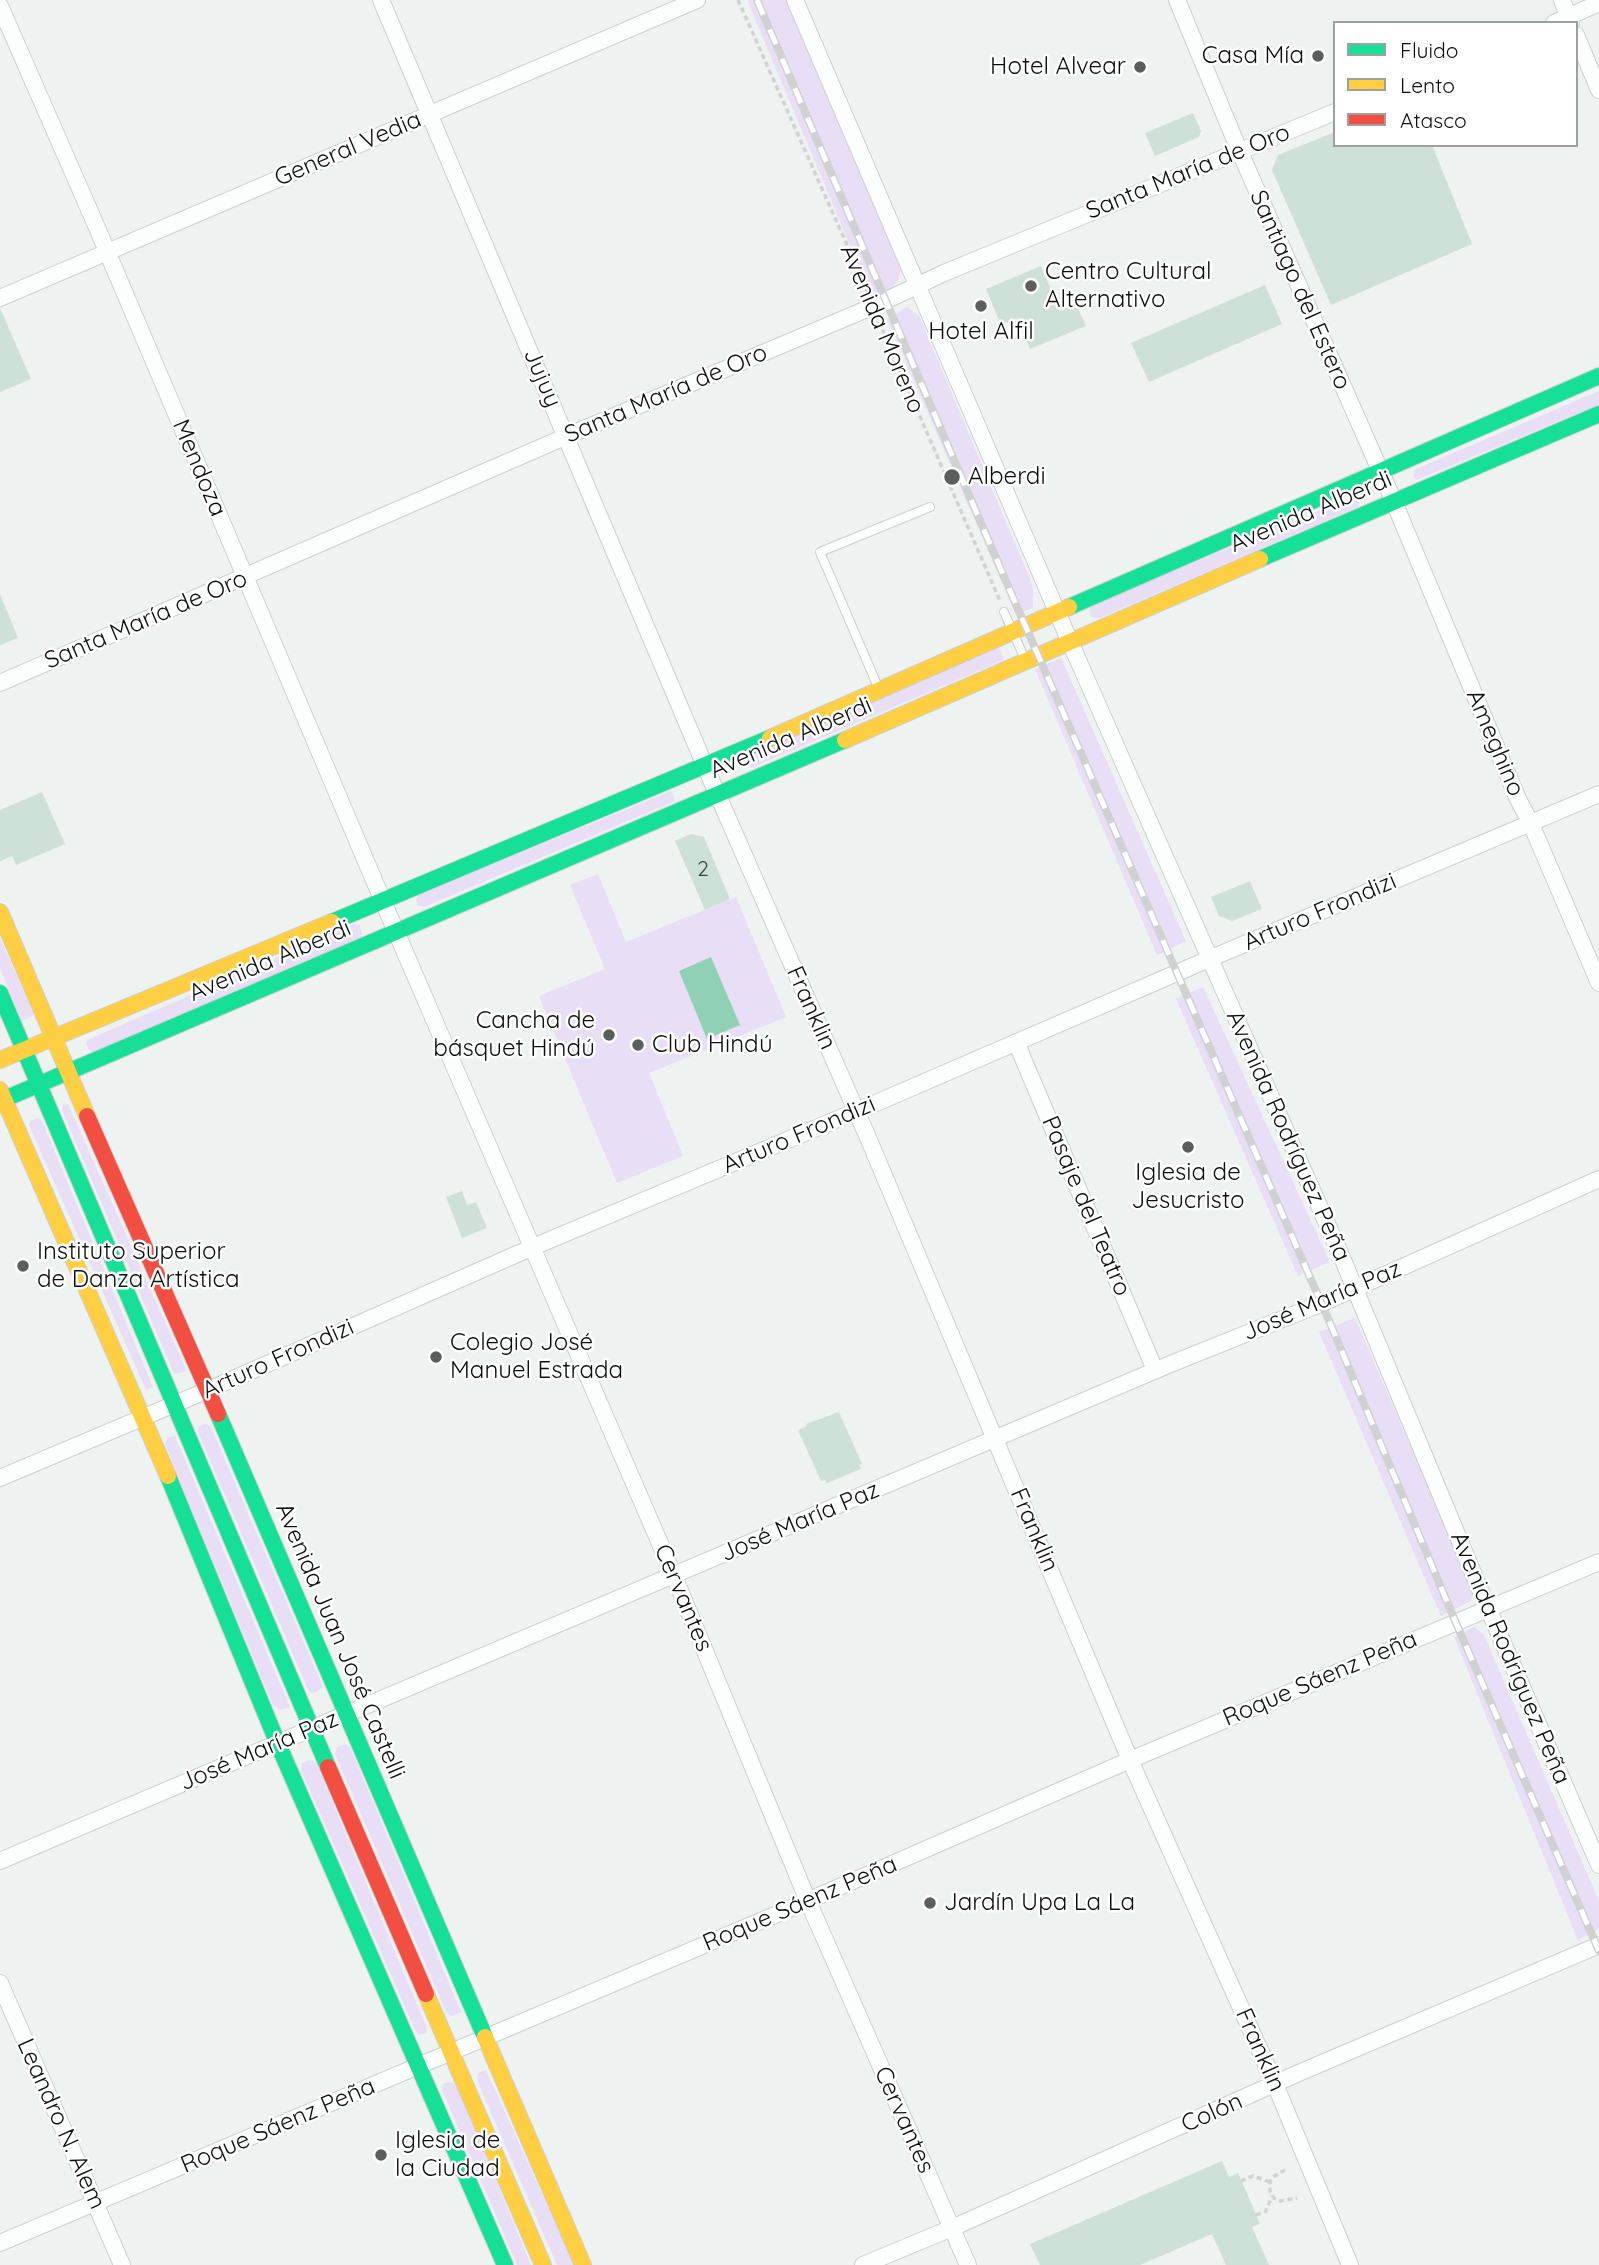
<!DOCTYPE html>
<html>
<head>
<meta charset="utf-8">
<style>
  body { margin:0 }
  #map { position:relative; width:1599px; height:2265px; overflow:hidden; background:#eef2f0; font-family:Quicksand,sans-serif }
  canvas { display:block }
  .legend { position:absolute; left:1333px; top:21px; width:245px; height:126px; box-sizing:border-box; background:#fff; border:2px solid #9e9f9e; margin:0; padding:9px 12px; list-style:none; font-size:21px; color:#0c0f0d }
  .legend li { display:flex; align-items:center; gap:14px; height:35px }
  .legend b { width:35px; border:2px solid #9e9f9e }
</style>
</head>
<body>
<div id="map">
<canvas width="1599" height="2265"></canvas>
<ul class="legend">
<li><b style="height:9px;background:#16e098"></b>Fluido</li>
<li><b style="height:9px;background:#ffcf43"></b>Lento</li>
<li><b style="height:9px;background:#f24e42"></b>Atasco</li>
</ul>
</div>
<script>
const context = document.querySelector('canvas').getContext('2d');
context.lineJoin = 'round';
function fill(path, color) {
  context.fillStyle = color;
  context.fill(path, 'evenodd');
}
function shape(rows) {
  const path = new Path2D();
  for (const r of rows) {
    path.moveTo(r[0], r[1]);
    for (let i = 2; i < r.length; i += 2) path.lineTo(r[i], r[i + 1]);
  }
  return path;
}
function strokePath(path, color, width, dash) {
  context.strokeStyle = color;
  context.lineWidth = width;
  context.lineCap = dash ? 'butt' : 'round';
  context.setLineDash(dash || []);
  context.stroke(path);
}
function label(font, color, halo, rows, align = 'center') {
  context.font = font + ' Quicksand,sans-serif';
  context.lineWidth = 5;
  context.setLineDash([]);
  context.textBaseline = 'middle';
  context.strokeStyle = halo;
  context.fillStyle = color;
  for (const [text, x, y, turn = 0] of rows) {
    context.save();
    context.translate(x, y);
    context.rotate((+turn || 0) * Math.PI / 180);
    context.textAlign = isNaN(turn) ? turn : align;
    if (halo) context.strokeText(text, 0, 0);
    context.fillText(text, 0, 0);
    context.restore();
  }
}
fill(shape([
  [747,0,787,0,901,266,899,279,892,289,877,296,870,293],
  [907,307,919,316,1033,586,1033,608,1016,614,887,319],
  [1599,391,1599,404,1417,480,1414,477,1413,472,1416,469],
  [1352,497,1357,499,1360,503,1357,507,1100,618,1091,617,1089,610,1094,604],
  [999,647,1004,660,751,768,745,756],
  [1061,658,1186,941,1157,955,1035,669],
  [671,791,675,801,424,907,418,905,416,900,418,895],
  [598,874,626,942,736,897,786,1017,649,1073,683,1156,617,1183,539,996,605,969,570,885],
  [354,924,360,925,362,938,94,1052,89,1050,86,1044,87,1040],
  [0,938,34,1015,22,1021,0,969],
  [1203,987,1330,1262,1298,1276,1176,999],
  [68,1104,186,1369,184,1372,174,1374,62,1110,63,1105],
  [37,1118,42,1121,153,1387,146,1390,29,1125,30,1121],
  [1355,1318,1473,1591,1471,1601,1441,1616,1319,1332],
  [206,1424,211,1427,323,1687,314,1693,309,1692,198,1432,199,1426],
  [175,1436,290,1707,280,1710,273,1705,165,1444,167,1438],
  [1474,1627,1484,1635,1599,1901,1599,1929,1578,1940,1454,1637],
  [345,1744,350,1747,461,2012,452,2016,447,2014,335,1754,337,1747],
  [310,1760,316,1763,426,2026,427,2032,420,2035,416,2032,301,1770,302,1763],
  [486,2070,574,2265,557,2265,477,2080,478,2073],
  [449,2082,456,2084,531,2265,517,2265,442,2090,443,2084]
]), '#e8def6');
fill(shape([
  [711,957,740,1025,707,1039,679,971]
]), '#90d0b4');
fill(shape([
  [1193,113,1201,131,1199,137,1155,156,1145,133],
  [1335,132,1335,145,1432,145,1472,244,1331,305,1272,170,1278,155],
  [1041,266,1060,311,1076,304,1086,326,1030,349,1017,318,1001,325,986,289],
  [1265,285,1282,324,1149,382,1131,343],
  [0,308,31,379,0,392],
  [0,594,18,638,0,645],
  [42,792,65,844,16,865,12,856,0,861,0,810],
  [691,834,704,837,730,899,705,910,675,841],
  [1250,881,1262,909,1232,921,1219,916,1211,897],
  [462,1191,467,1205,476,1202,487,1228,462,1238,446,1197],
  [839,1412,862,1464,859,1465,861,1469,827,1483,825,1480,821,1481,798,1430,807,1426,806,1424],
  [1222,2161,1229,2177,1238,2173,1246,2191,1260,2224,1252,2227,1269,2265,1226,2265,1212,2234,1140,2265,1040,2265,1030,2244]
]), '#cee1d8');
const lane = shape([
  [1004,612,1024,657],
  [878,687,820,552,930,507]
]);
const street = shape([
  [381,0,705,766,869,1140,1130,1760,1275,2084,1350,2265],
  [795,0,1070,642,1343,1260,1478,1585,1599,1865],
  [1177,0,1239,150,1394,502,1518,799,1531,824,1599,983],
  [1562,0,1571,23],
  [0,6,95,223,382,899,674,1576,808,1901,968,2265],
  [1554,23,1599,3],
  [1576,35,1599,90],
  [0,298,697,0],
  [0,683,567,436,874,306,944,273,1335,112],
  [1016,1042,1155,1370],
  [0,1478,208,1390,533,1247,883,1100,1209,959,1599,794],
  [0,1861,1173,1363,1320,1304,1599,1179],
  [0,1983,122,2265],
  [0,2243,782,1912,1130,1760,1599,1562],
  [863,2265,952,2228,1301,2072,1599,1945]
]);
const fast = shape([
  [1260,559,1599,414],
  [1069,607,1599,376],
  [332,922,770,738],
  [0,993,328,1767],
  [0,1101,845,740],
  [218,1414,485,2037],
  [168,1476,278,1744,505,2265]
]);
const slow = shape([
  [770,738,1069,607],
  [845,740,1260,559],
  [0,912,87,1116],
  [0,1060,332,922],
  [0,1090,168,1476],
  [426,1994,543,2265],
  [485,2037,583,2265]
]);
const jam = shape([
  [87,1116,218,1414],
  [328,1767,426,1994]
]);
strokePath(lane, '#cccfcd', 10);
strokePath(street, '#cccfcd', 18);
strokePath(fast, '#cccfcd', 18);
strokePath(slow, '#cccfcd', 18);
strokePath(jam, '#cccfcd', 18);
strokePath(shape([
  [738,0,868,292],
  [879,322,1000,601],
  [1285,2170,1273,2177,1270,2182,1270,2192,1274,2198,1280,2201,1297,2198],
  [1241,2181,1253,2176,1270,2182],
  [1256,2215,1266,2211,1272,2196]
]), '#d1d2d1', 3.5, [5, 3.5]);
strokePath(lane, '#fcfdfd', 8);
strokePath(street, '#fcfdfd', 16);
strokePath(fast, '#16e098', 16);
strokePath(slow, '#ffcf43', 16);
strokePath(jam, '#f24e42', 16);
const rail = shape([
  [757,0,1014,600,1330,1323,1456,1623,1599,1951]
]);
strokePath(rail, '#d0d1d1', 8);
strokePath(rail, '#fff', 5, [16]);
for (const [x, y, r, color] of [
  [1318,56,7,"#5b5e5c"],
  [1140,67,7,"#5b5e5c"],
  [1031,286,7,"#5b5e5c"],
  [981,306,7,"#5b5e5c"],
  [952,477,9,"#5b5e5c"],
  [609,1035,7,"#5b5e5c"],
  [638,1045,7,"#5b5e5c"],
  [1188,1147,7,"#5b5e5c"],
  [23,1266,7,"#5b5e5c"],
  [436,1357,7,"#5b5e5c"],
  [930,1903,7,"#5b5e5c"],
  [381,2155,7,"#5b5e5c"]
]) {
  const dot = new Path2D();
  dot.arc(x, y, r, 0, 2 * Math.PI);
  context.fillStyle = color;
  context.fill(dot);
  strokePath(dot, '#fff', 2.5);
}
label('21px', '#3c4440', null, [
  ["2",703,870]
]);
label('24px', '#0c0f0d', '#fff', [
  ["Casa Mía",1304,56,"right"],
  ["Hotel Alvear",1126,67,"right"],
  ["Centro Cultural",1045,272],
  ["Alternativo",1045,300],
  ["Hotel Alfil",981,332,"center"],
  ["Alberdi",968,477],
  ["Cancha de",595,1021,"right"],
  ["básquet Hindú",595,1049,"right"],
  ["Club Hindú",652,1045],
  ["Iglesia de",1188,1173,"center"],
  ["Jesucristo",1188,1201,"center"],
  ["Instituto Superior",37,1252],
  ["de Danza Artística",37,1280],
  ["Colegio José",450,1343],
  ["Manuel Estrada",450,1371],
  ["Jardín Upa La La",944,1903],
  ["Iglesia de",395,2141],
  ["la Ciudad",395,2169]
], 'left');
label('24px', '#0c0f0d', '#fff', [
  ["General Vedia",348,149,-23],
  ["Santa María de Oro",1188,172,-22],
  ["Santiago del Estero",1300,290,66],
  ["Avenida Moreno",882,329,67],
  ["Jujuy",542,378,67],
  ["Santa María de Oro",666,394,-23],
  ["Mendoza",199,468,67],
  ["Avenida Alberdi",1311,512,-23],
  ["Santa María de Oro",146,620,-23],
  ["Avenida Alberdi",791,738,-23],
  ["Ameghino",1495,743,67],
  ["Arturo Frondizi",1320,912,-23],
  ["Avenida Alberdi",270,961,-23],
  ["Franklin",811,1008,66],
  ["Arturo Frondizi",799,1135,-23],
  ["Avenida Rodríguez Peña",1288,1136,66],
  ["Pasaje del Teatro",1086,1206,67],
  ["José María Paz",1322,1301,-23],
  ["Arturo Frondizi",278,1359,-24],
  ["José María Paz",800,1522,-23],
  ["Franklin",1034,1530,67],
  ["Cervantes",683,1598,67],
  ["Avenida Juan José Castelli",340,1641,67],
  ["Avenida Rodríguez Peña",1510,1658,67],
  ["Roque Sáenz Peña",1320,1679,-23],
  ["José María Paz",259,1751,-23],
  ["Roque Sáenz Peña",800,1904,-23],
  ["Franklin",1260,2050,66],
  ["Colón",1212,2113,-24],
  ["Cervantes",904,2120,66],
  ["Leandro N. Alem",61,2124,66],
  ["Roque Sáenz Peña",278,2126,-23]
]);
</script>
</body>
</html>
